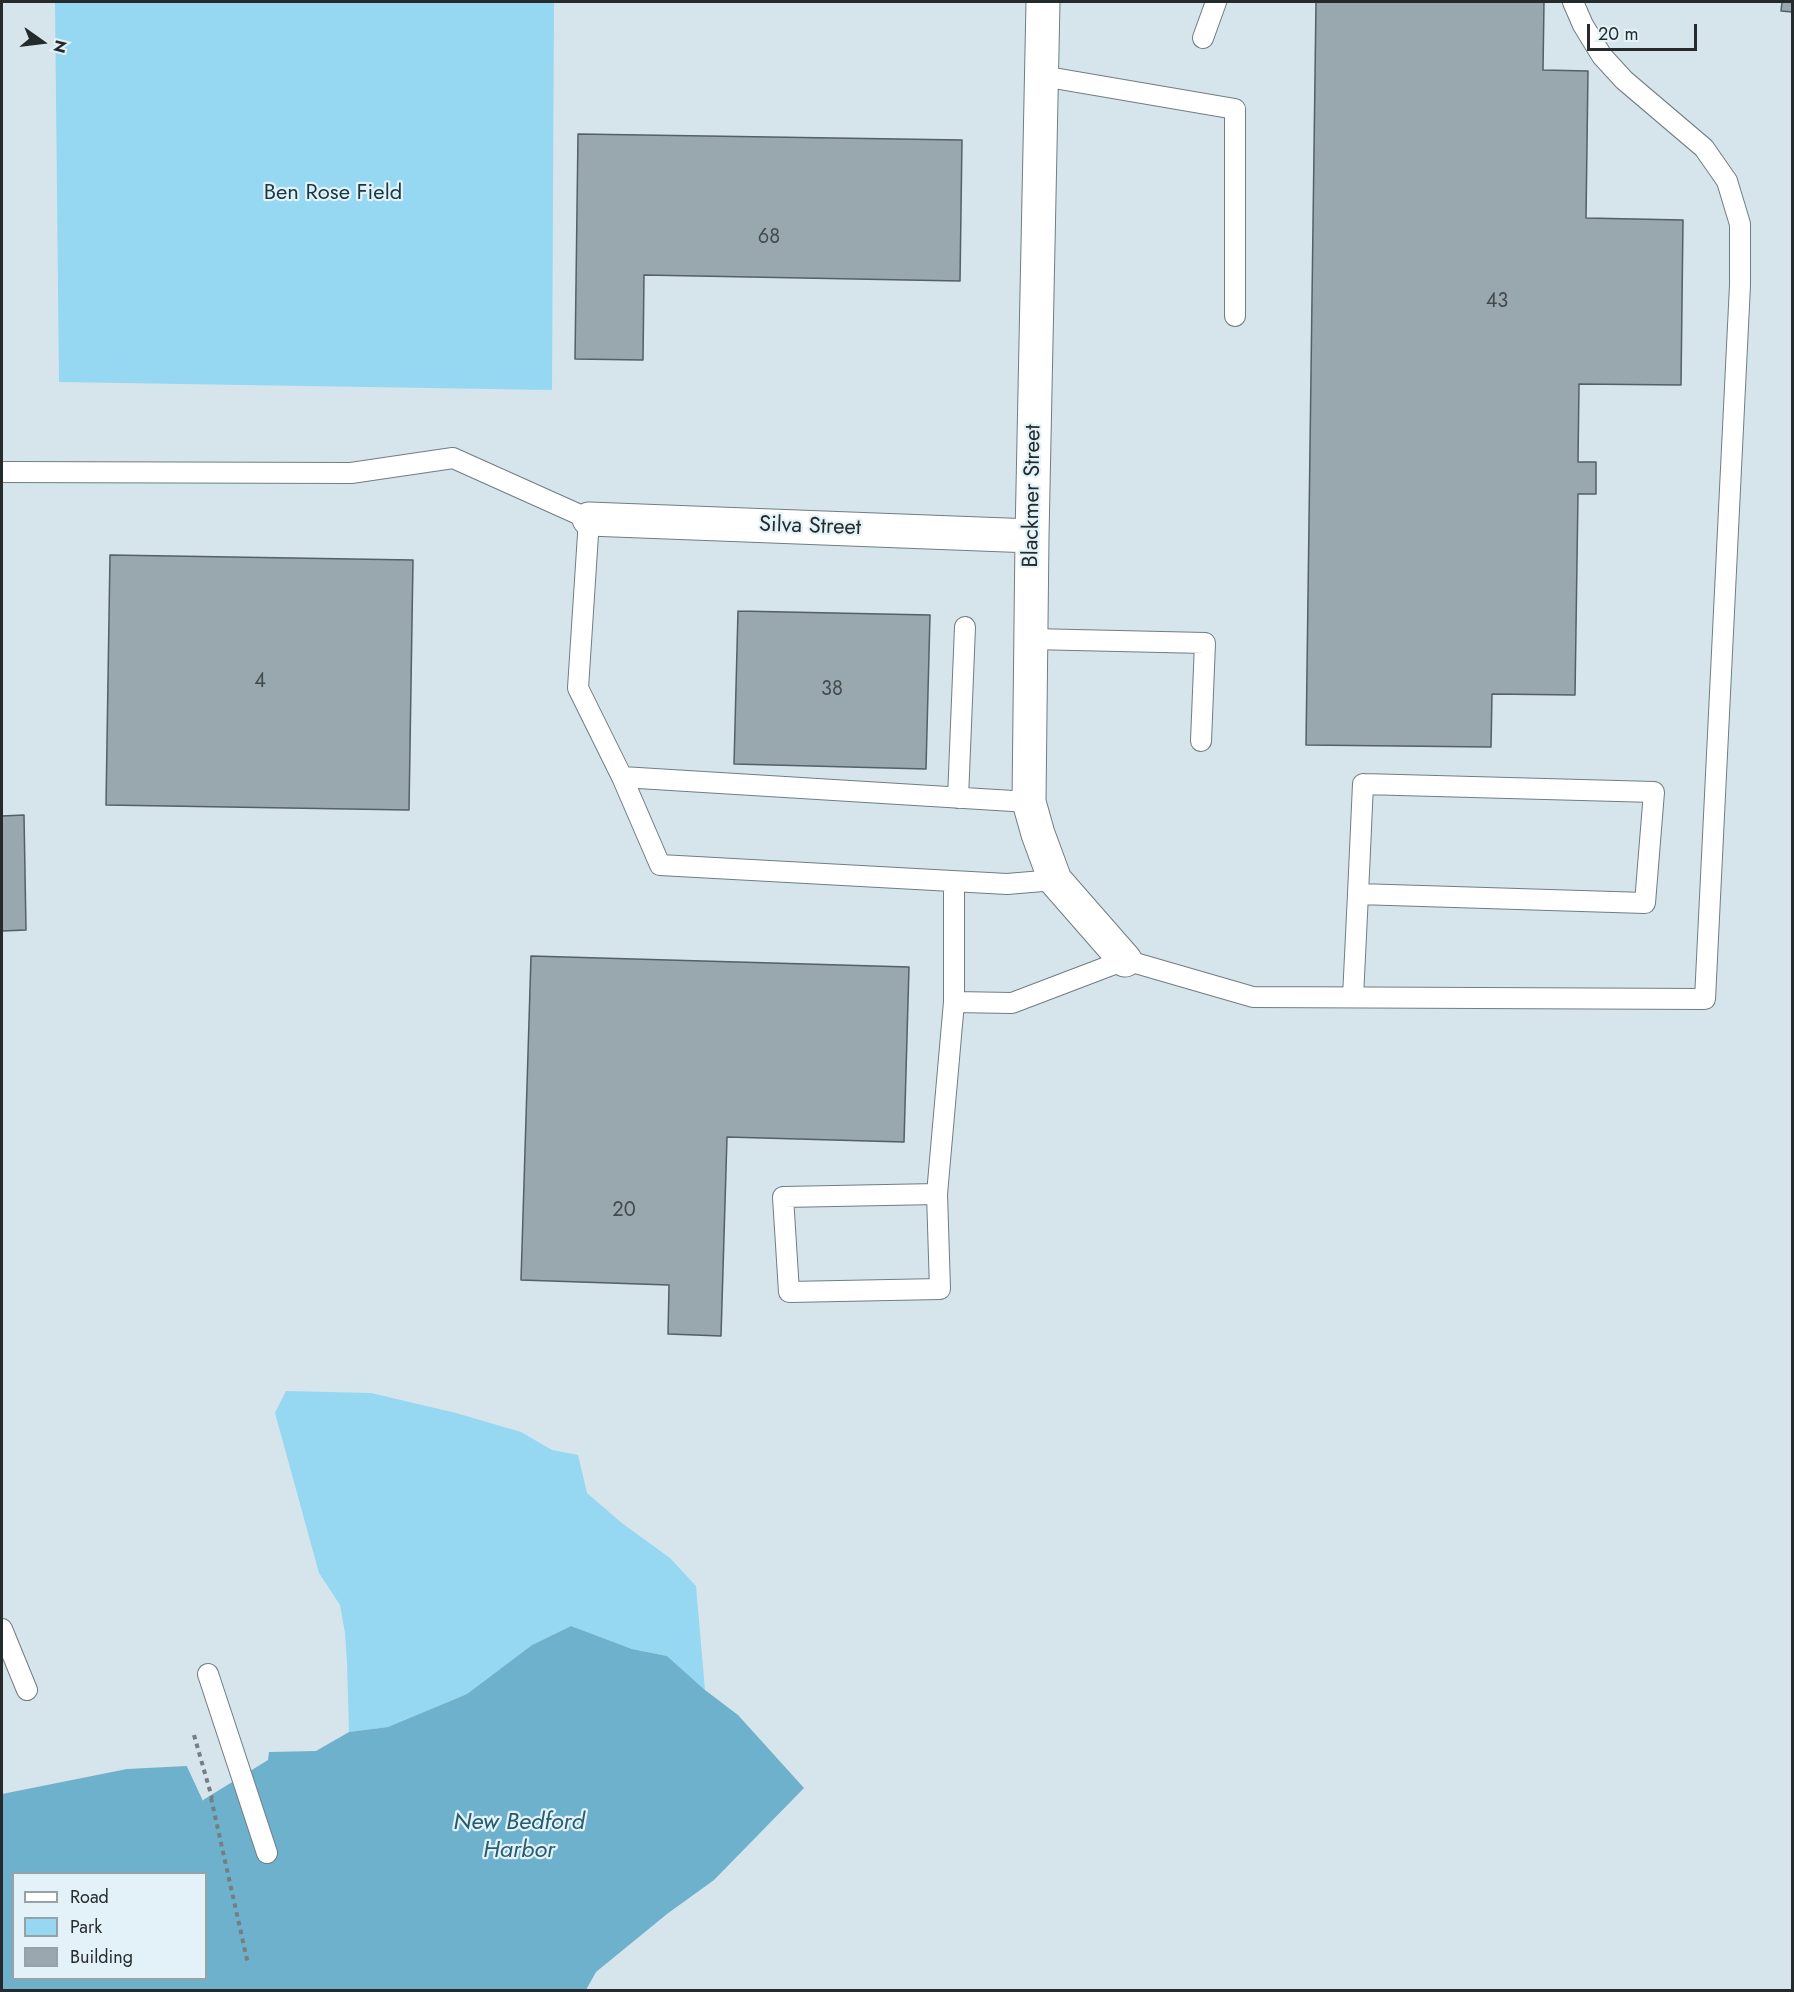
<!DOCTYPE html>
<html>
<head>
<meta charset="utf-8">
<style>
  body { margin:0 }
  #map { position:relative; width:1794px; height:1992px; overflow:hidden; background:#d6e5eb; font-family:Jost,sans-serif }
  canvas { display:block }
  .frame { position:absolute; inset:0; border:3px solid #252b2d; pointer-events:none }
  .legend { position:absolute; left:12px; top:1872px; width:195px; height:108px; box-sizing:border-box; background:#e3f2f9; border:2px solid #97a2a7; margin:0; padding:8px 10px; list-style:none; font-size:18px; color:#252b2d }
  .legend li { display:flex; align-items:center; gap:12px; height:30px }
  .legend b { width:30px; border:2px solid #97a2a7 }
  .north { position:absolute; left:12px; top:12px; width:60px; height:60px; -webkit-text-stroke:4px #e3f2f9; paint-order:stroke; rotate:104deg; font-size:16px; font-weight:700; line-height:24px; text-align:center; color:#252b2d }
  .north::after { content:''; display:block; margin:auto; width:21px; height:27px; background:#252b2d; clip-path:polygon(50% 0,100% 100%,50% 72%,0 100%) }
  .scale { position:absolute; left:1587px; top:24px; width:110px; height:27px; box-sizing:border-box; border:3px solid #252b2d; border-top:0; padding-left:8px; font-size:18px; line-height:21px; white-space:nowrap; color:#252b2d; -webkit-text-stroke:4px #e3f2f9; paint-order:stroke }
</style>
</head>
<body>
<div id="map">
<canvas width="1794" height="1992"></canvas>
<div class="frame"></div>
<ul class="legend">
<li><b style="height:8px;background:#fff"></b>Road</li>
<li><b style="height:16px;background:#96d7f2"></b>Park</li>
<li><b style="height:16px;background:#99a7ae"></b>Building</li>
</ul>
<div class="north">N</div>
<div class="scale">20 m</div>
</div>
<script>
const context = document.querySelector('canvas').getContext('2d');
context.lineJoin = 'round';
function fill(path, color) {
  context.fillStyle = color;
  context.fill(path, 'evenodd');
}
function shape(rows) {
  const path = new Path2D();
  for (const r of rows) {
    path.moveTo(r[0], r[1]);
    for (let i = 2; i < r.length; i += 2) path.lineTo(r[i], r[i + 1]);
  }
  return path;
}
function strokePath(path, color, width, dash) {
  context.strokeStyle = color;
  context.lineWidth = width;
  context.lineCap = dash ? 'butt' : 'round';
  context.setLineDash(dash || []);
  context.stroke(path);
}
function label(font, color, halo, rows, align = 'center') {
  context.font = font + ' Jost,sans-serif';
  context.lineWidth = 4.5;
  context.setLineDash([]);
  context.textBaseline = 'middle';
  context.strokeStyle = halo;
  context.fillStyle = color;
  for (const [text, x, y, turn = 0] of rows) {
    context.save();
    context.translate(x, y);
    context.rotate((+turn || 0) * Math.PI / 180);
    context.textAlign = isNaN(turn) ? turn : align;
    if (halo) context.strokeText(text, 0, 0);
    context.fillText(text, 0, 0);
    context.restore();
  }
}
fill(shape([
  [55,2,554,2,552,390,59,382],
  [286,1391,371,1393,456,1413,521,1432,552,1450,578,1455,587,1493,623,1524,670,1558,696,1586,705,1690,667,1656,632,1649,571,1626,532,1645,467,1694,388,1727,349,1732,347,1662,345,1633,340,1605,319,1573,275,1413]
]), '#96d7f2');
fill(shape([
  [571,1626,632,1649,667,1656,705,1690,738,1715,804,1788,714,1880,667,1914,596,1972,586,1990,2,1990,2,1768,174,1739,203,1800,268,1760,269,1752,316,1751,349,1732,388,1727,467,1694,532,1645],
  [14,1874,206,1874,206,1978,14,1978]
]), '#6eb1cd');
fill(shape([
  [141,1729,176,1737,204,1796,203,1801,187,1766,127,1769,2,1794,2,1765,78,1747]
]), '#d6e5eb');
const building = shape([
  [1316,2,1544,2,1543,70,1588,71,1586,218,1683,220,1681,385,1579,384,1578,462,1596,462,1596,494,1578,494,1575,695,1492,694,1491,747,1306,745,1316,2],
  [1782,2,1792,2,1792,12,1781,11,1782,2],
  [578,134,962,140,960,281,644,275,643,360,575,359,578,134],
  [110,555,413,560,409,810,106,805,110,555],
  [738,611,930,615,926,769,734,764,738,611],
  [24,815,26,930,2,931,2,816,24,815],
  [531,956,909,967,904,1142,727,1137,721,1336,668,1334,669,1285,521,1280,531,956]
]);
fill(building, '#99a7ae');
strokePath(building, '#536065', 1.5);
const lane = shape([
  [1203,38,1216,2],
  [1042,76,1235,109,1235,316],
  [2,472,351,473,453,458,589,519,578,688,622,777,1029,802],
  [1031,639,1205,643,1201,741],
  [622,777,660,865,1007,884,1055,880],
  [1363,784,1654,792,1645,903,1358,894,1363,784],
  [958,798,965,627],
  [1353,997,1358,894],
  [954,1002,1012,1003,1125,960,1253,997,1705,999,1740,285,1740,224,1727,181,1704,148,1624,80,1602,56,1583,25,1573,2],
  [937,1194,783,1197,789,1292,940,1289,937,1194,954,1002,954,882],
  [2,1629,27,1690],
  [208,1674,267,1853]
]);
const street = shape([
  [1043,2,1032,536,1029,802,1038,834,1055,880,1125,960],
  [589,519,1032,536]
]);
strokePath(lane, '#707d83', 22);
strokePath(street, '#707d83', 35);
strokePath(shape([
  [194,1735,212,1798],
  [211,1798,248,1964]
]), '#757f83', 4, [4.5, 4.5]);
strokePath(lane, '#fff', 20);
strokePath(street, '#fff', 33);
label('20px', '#424a4d', null, [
  ["68",769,238],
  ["43",1497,302],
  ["4",260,682],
  ["38",832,690],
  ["20",624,1211]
]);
label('22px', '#163743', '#e3f2f9', [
  ["Ben Rose Field",333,194]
]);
label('22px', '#252b2d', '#e3f2f9', [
  ["Blackmer Street",1033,496,-89],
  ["Silva Street",810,527,2]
]);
label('italic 24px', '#265c70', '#e3f2f9', [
  ["New Bedford",519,1823],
  ["Harbor",519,1851]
]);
</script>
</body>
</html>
